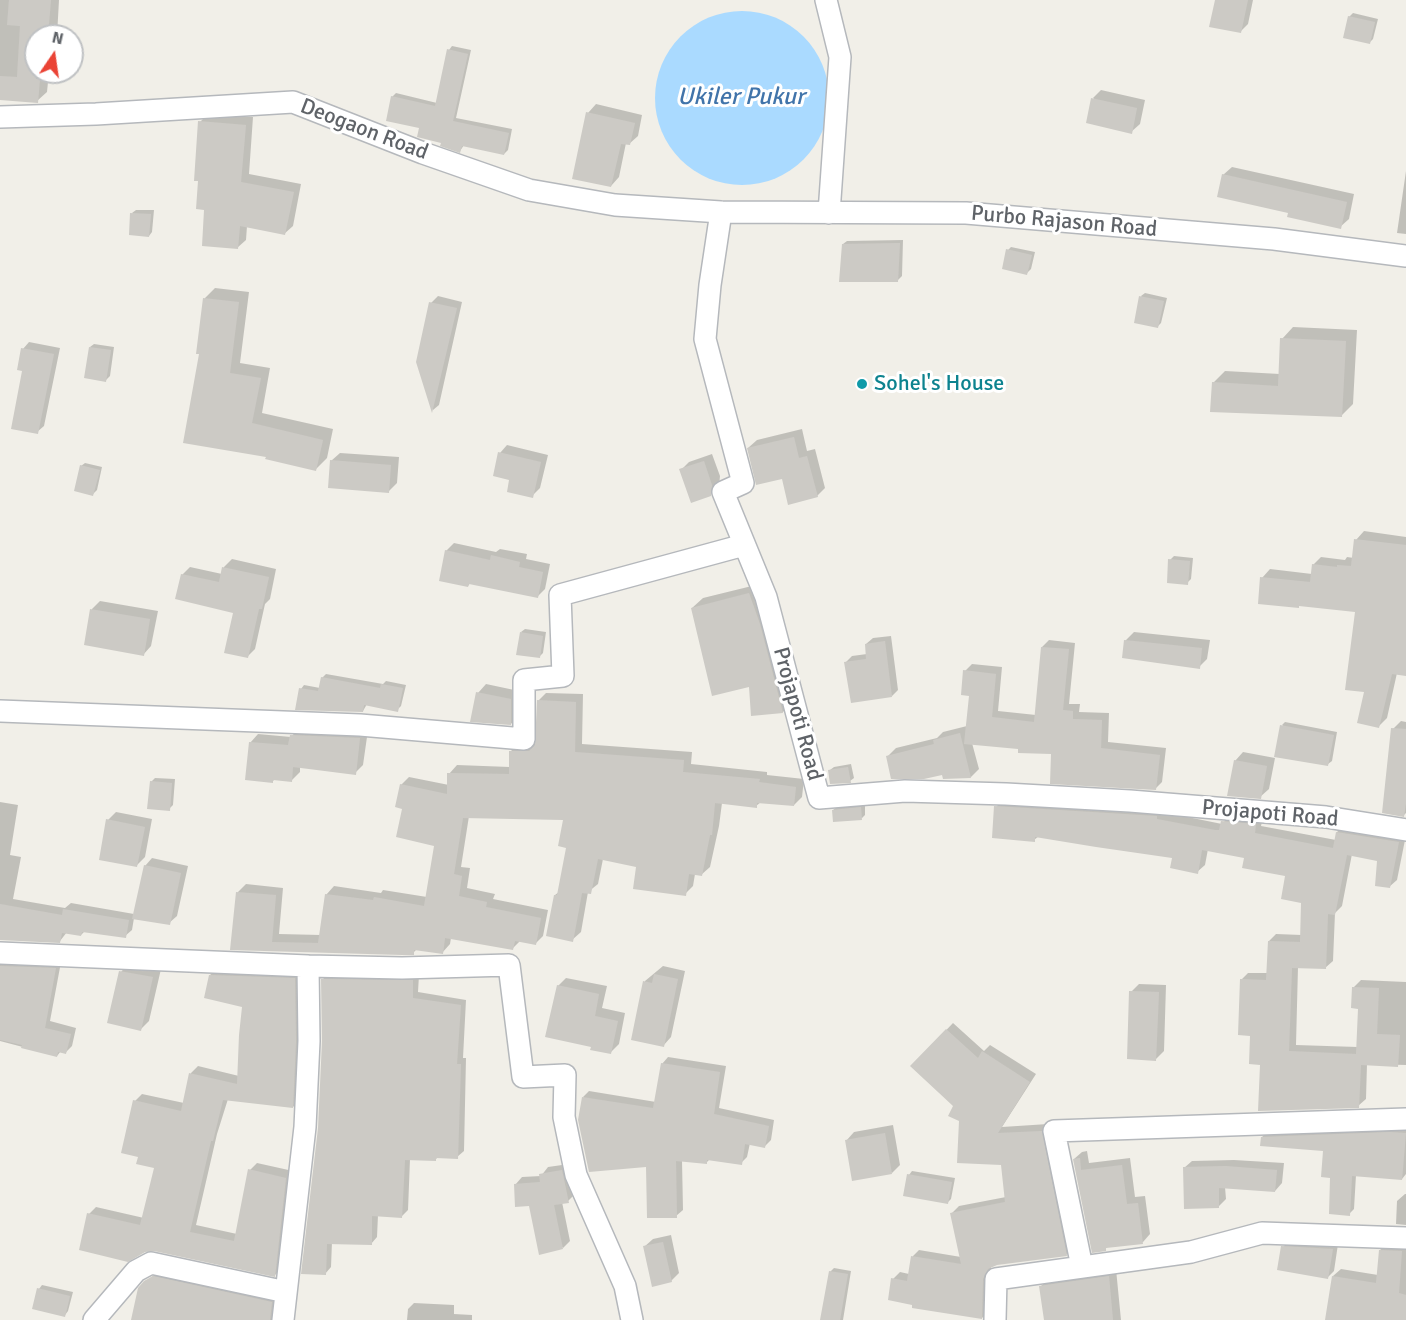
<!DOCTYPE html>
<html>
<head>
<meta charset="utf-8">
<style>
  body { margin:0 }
  #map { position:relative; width:1406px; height:1320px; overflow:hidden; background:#f1efe8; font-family:Signika,sans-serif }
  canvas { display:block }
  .north { position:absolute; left:24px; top:24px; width:60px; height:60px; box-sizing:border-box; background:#fff; border:2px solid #bfc1c3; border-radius:50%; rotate:13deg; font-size:16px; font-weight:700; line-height:24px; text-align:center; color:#5f6368 }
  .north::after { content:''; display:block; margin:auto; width:21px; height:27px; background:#ea4335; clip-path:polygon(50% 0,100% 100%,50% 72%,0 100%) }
</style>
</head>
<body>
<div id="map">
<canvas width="1406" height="1320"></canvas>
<div class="north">N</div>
</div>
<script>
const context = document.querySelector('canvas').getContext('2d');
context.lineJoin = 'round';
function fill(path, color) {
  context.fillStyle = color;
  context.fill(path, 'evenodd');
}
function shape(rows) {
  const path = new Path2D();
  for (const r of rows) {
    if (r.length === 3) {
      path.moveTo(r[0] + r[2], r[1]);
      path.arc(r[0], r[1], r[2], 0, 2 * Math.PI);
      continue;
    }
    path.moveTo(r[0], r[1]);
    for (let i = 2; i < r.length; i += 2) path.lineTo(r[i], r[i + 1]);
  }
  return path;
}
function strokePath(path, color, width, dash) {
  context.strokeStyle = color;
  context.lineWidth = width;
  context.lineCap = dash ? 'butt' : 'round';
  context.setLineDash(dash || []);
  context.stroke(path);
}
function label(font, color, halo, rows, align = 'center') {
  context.font = font + ' Signika,sans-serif';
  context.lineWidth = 6;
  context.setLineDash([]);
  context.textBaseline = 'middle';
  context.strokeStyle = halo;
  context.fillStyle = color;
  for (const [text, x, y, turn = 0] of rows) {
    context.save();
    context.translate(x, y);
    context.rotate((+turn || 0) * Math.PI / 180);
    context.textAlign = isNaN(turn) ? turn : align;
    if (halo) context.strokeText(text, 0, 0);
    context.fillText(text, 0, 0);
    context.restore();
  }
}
fill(shape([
  [742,98,87]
]), '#aadaff');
fill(shape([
  [0,0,59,0,57,36,36,36,36,72,49,72,47,92,37,101,0,98],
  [1227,0,1253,0,1248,24,1240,32],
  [1353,13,1378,19,1373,39,1370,42,1349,17],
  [452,46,471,50,456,118,512,129,508,150,504,154,464,145,460,151,443,141,392,97,396,93,437,103,449,50],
  [1101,90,1145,100,1140,124,1131,132,1093,98],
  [596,104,642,115,638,136,629,144,626,143,619,177,611,186,588,113],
  [208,114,253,117,249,174,301,184,293,226,284,234,247,226,246,240,237,248,206,209,200,122],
  [1232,167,1354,194,1349,219,1340,227,1290,211,1223,175],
  [1406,171,1406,234,1397,233],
  [136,210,154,210,152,232,149,236,132,213],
  [903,240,902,276,898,280,843,244,847,241],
  [1011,247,1035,252,1031,269,1027,273,1008,250],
  [215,288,249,292,240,363,270,368,262,413,333,429,327,458,316,469,267,458,201,353,205,298],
  [1145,293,1167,298,1161,323,1158,326,1141,296],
  [438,296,462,302,439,405,433,410,418,362,431,303],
  [1293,327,1357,330,1353,404,1341,416,1213,383,1225,371,1280,374,1282,339],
  [29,342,60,348,44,426,37,432,24,370,23,349],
  [94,344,114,347,110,376,106,380,90,347],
  [802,429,807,451,815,449,825,488,817,496,783,477,748,448,757,440],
  [507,445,548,455,540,488,532,496,511,478,500,453],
  [340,453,399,457,397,483,389,491,331,461],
  [712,454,720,476,719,486,710,495,681,470,689,462],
  [85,463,102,467,97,490,93,494,81,466],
  [1364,531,1406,537,1406,674,1397,673,1387,718,1379,726,1366,691,1357,611,1262,578,1270,569,1312,574,1313,565,1321,557,1345,560,1347,557,1354,558,1356,540],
  [454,543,496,552,500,549,527,554,526,559,550,564,545,589,537,597,471,582,468,586,446,551],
  [1174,556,1193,558,1191,579,1187,583,1170,560],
  [232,559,276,569,270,599,265,604,255,649,247,657,235,611,182,575,190,567,222,574,224,567],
  [760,584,793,701,783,712,752,715,751,685,692,608,703,598],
  [100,601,158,611,151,646,143,655,85,644,92,609],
  [525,629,546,632,543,653,539,657,521,632],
  [1134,632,1210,640,1207,659,1199,667,1125,641],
  [891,636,898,690,892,696,845,663,852,656,867,654,866,644,873,638],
  [1049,640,1075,643,1069,704,1080,704,1079,712,1109,713,1108,742,1166,748,1162,782,1155,789,1053,753,1019,748,972,743,979,769,971,777,943,773,888,756,896,748,937,738,943,732,967,726,970,694,965,671,972,664,1002,667,998,711,1036,715,1042,647],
  [326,674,383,684,386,681,406,685,401,706,397,710,367,704,363,711,301,689,304,685,320,688,322,678],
  [486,684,519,691,519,715,511,724,478,693],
  [546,693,583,694,582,744,692,752,691,764,767,772,767,775,804,779,802,797,794,805,761,802,756,806,722,803,719,826,710,867,701,875,695,874,693,886,685,894,637,865,603,859,598,884,588,892,581,932,572,940,555,895,559,892,568,847,565,818,469,816,461,867,470,868,467,888,495,894,493,899,548,910,543,936,535,944,520,941,513,948,451,938,450,944,442,953,417,949,413,953,232,949,238,892,246,884,283,888,279,934,321,935,326,895,334,886,381,893,383,890,427,897,435,845,404,808,401,785,409,777,449,785,449,774,457,765,510,767,511,751,519,743,537,743,538,701],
  [1401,721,1406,722,1406,813,1404,815,1393,729],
  [1285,722,1337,732,1332,761,1328,764,1282,725],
  [300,727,368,730,363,765,355,773,300,767,300,772,292,780,275,779,272,782,250,743,258,734,291,737],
  [1243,752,1275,758,1269,789,1260,797,1235,761],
  [851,764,854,778,850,781,830,770,834,767],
  [155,778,175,779,173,805,169,809,151,782],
  [1003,800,1163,812,1222,824,1230,815,1263,817,1261,826,1336,840,1337,832,1345,825,1406,835,1397,880,1389,887,1379,860,1352,854,1342,906,1335,913,1333,961,1325,968,1298,967,1296,1045,1358,1047,1359,1007,1353,988,1361,980,1406,982,1406,1065,1367,1064,1366,1099,1358,1106,1261,1063,1252,1034,1241,980,1248,973,1268,973,1269,941,1276,934,1302,935,1303,902,1287,875,1246,856,1208,849,1205,865,1197,872,1174,856,1039,836,1034,840,996,807],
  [0,802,18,805,10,855,21,857,13,899,65,908,71,903,134,914,145,866,152,858,188,866,177,916,169,923,134,918,132,930,125,936,85,931,81,935,67,932,60,941,0,939],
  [865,804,865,815,862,818,833,810,837,807],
  [116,812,152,819,145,857,136,866,108,820],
  [0,958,61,962,50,1021,76,1028,72,1046,66,1052,61,1051,57,1056,0,1041],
  [129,963,161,969,149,1021,141,1029,121,972],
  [663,966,685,971,671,1037,663,1046,633,1039,645,981],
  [218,968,302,972,300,1100,293,1107,228,1099,217,1134,196,1225,237,1234,250,1170,257,1163,293,1171,282,1268,275,1275,89,1214,96,1207,144,1218,155,1167,139,1155,135,1101,142,1094,184,1103,191,1073,198,1066,239,1076,244,1005,210,975],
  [329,973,419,975,418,992,466,1000,463,1058,466,1058,464,1151,457,1157,438,1157,435,1160,410,1159,408,1210,402,1216,378,1215,377,1237,371,1244,332,1242,331,1267,325,1274,319,1128,323,1041,322,980],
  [566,978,607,986,602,1008,625,1013,619,1044,611,1052,592,1045,558,986],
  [1139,984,1166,985,1164,1051,1156,1059,1131,992],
  [953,1023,984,1051,990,1045,1036,1074,1002,1127,1048,1124,1073,1248,1066,1255,996,1263,991,1267,988,1312,982,1318,914,1303,893,1279,900,1272,909,1274,913,1256,919,1250,961,1257,952,1213,959,1206,1006,1197,1002,1164,961,1120,954,1105,912,1066],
  [668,1057,726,1066,719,1108,774,1120,771,1140,765,1146,750,1143,747,1157,741,1163,710,1159,706,1163,682,1160,683,1210,676,1216,647,1165,583,1097,589,1091,656,1102,662,1064],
  [893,1125,900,1165,892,1173,846,1141,854,1132],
  [1406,1129,1406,1174,1402,1179,1356,1175,1354,1209,1349,1214,1332,1177,1325,1150,1262,1137,1267,1132],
  [1087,1151,1089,1163,1130,1158,1135,1197,1145,1196,1150,1234,1143,1242,1109,1246,1105,1249,1074,1159,1082,1152],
  [1234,1160,1284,1163,1282,1183,1275,1191,1225,1187,1226,1199,1219,1206,1184,1168,1192,1161],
  [569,1164,575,1194,568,1201,562,1202,570,1241,563,1248,515,1185,522,1177,541,1176,548,1167],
  [912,1171,955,1178,951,1199,948,1202,909,1175],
  [1405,1194,1406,1194,1406,1225,1396,1224,1397,1201],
  [671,1235,679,1273,671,1281,644,1247,653,1239],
  [1289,1241,1338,1244,1334,1271,1328,1277,1283,1247],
  [1388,1243,1406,1244,1406,1320,1343,1320,1333,1276,1341,1269,1378,1275,1380,1250],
  [834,1268,851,1271,843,1320,822,1320,830,1272],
  [1116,1269,1121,1320,1045,1320,1041,1286,1049,1279],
  [161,1270,279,1295,280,1320,133,1320,145,1282],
  [42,1285,73,1292,68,1311,65,1315,39,1289],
  [414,1303,454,1305,454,1314,472,1315,472,1320,407,1320,408,1309]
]), '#0003');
fill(shape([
  [9,0,51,0,48,36,36,36,36,79,40,79,38,103,0,100,0,76,17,77,20,26,7,25],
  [1215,0,1248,0,1241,33,1209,27],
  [1348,16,1375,22,1370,44,1343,38],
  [447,49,468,54,453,121,509,133,504,155,462,146,460,153,440,146,441,143,417,137,419,128,386,121,391,96,435,106],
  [1091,98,1137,108,1132,134,1086,123],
  [586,112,635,123,630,145,621,144,611,187,572,179],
  [198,121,246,125,241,182,294,192,285,235,240,226,238,249,202,246,204,210,196,209,198,181,194,181],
  [1222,174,1347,202,1341,229,1287,217,1288,213,1217,197],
  [130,213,151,214,149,237,129,235],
  [900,243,898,282,839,282,842,244],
  [1006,249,1032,255,1027,275,1002,269],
  [1139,296,1164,301,1158,328,1134,323],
  [203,298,239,302,230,373,261,378,252,423,323,440,316,471,265,459,266,457,183,443,199,354,196,354],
  [429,302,457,308,432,413,416,362],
  [1280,338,1346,341,1342,417,1210,412,1212,382,1278,386],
  [89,347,111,350,106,382,84,378],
  [21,348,54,354,38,434,11,429,22,371,17,370],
  [794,437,799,458,807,456,818,497,788,505,782,479,756,485,747,448],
  [498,452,541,462,533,498,507,492,509,480,493,476],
  [330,460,391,465,389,493,328,488],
  [704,461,712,485,711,496,691,503,679,469],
  [80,465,100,470,93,496,74,491],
  [1354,539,1406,545,1406,676,1392,674,1379,728,1357,723,1364,692,1345,690,1355,612,1299,606,1299,608,1258,604,1260,577,1310,582,1312,564,1337,567,1337,565,1351,566],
  [445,550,490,560,491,555,520,562,519,567,543,572,538,598,469,584,468,587,439,581],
  [1168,559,1190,561,1188,585,1167,583],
  [222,567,269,577,262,609,259,609,248,658,224,653,233,613,175,599,181,574,219,582],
  [749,593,760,624,783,713,751,716,749,687,712,696,691,608],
  [90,609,150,619,144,656,84,645],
  [520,632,543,636,540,658,516,655],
  [1124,640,1202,648,1200,669,1122,658],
  [885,641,892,697,851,703,844,662,866,659,865,644],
  [1041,647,1069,649,1063,710,1073,711,1073,719,1102,720,1101,748,1160,755,1156,790,1050,784,1051,754,1018,753,1018,749,964,744,969,696,961,695,963,670,996,674,992,717,1034,722],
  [321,677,380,688,381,684,403,688,398,712,364,705,363,712,295,710,299,688,318,691],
  [476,692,511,699,511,725,470,722],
  [537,700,576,702,575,752,684,760,683,772,760,779,759,782,796,787,794,806,757,803,757,808,715,803,712,835,710,835,702,876,689,874,686,896,633,889,636,867,598,859,591,894,582,893,573,942,546,936,554,895,557,895,566,848,558,846,563,820,463,818,454,874,462,876,459,896,487,902,486,907,541,918,536,945,515,941,513,950,445,938,443,954,414,950,414,955,402,955,230,950,236,892,276,895,272,942,318,943,325,894,373,900,374,897,424,906,434,846,396,837,402,809,395,807,400,784,447,794,447,773,509,774,509,751,529,751,535,745],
  [1280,725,1334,735,1328,766,1274,757],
  [1391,728,1406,729,1406,803,1404,817,1382,813],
  [960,733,971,778,943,779,942,775,924,779,891,779,886,756,934,744,933,740],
  [290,735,360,738,356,775,293,767,292,782,273,780,273,783,245,780,249,742,288,745],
  [1234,760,1267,766,1261,799,1227,796],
  [848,767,851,783,830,784,828,770],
  [150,781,172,783,170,811,147,809],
  [994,806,1157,816,1157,819,1215,830,1219,830,1221,821,1256,824,1255,833,1333,848,1336,832,1399,842,1390,888,1375,886,1377,861,1347,855,1335,915,1328,914,1326,969,1292,968,1289,1051,1356,1054,1358,1009,1351,1008,1352,987,1379,988,1377,1034,1400,1035,1398,1067,1361,1065,1359,1108,1258,1111,1260,1065,1249,1064,1250,1036,1238,1035,1240,979,1266,980,1268,941,1300,942,1301,903,1281,899,1285,876,1242,868,1244,858,1202,850,1198,874,1170,868,1172,858,1096,847,1035,837,1035,842,992,838],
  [861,807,862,820,833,822,832,810],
  [106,819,145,827,137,867,99,860],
  [144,865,181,873,170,925,132,919],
  [0,904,62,915,63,909,129,920,126,938,82,932,81,936,62,933,60,943,0,940],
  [0,966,56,968,45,1028,71,1034,66,1054,58,1052,57,1057,21,1048,22,1045,0,1040],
  [119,971,153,977,141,1031,107,1023],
  [654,974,678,979,664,1047,631,1040,643,981,652,983],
  [209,975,295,978,296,1041,293,1108,223,1100,213,1141,211,1141,190,1232,234,1241,248,1169,286,1178,275,1277,154,1251,145,1252,128,1262,79,1250,87,1213,140,1225,154,1168,136,1164,138,1157,121,1153,133,1100,181,1111,189,1073,237,1084,239,1035,242,1007,204,998],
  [321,979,413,980,413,998,461,1005,457,1064,461,1064,458,1159,436,1158,436,1161,405,1160,402,1218,372,1216,372,1245,327,1244,326,1275,301,1274,318,1128,322,1041],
  [557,985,599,994,595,1016,618,1021,611,1054,590,1050,591,1047,545,1037],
  [1129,991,1159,992,1156,1061,1127,1059],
  [946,1029,978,1058,982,1051,1030,1082,998,1133,1042,1131,1067,1256,997,1265,988,1269,983,1279,982,1319,912,1308,912,1305,888,1300,891,1278,907,1281,911,1256,961,1264,950,1213,1005,1202,1001,1165,957,1163,959,1121,948,1116,953,1106,910,1066],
  [661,1063,720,1072,714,1114,769,1126,765,1148,745,1144,742,1165,707,1160,707,1164,676,1161,677,1218,647,1218,646,1167,589,1172,578,1120,582,1097,653,1108],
  [1390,1132,1406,1133,1402,1180,1352,1176,1350,1216,1329,1214,1330,1178,1321,1177,1323,1151,1260,1146,1261,1137],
  [885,1133,892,1174,852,1181,845,1140],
  [1080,1158,1081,1170,1122,1165,1127,1204,1138,1203,1143,1244,1106,1248,1106,1251,1092,1253,1073,1159],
  [1226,1166,1277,1170,1275,1192,1219,1188,1219,1208,1184,1209,1183,1167],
  [562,1170,569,1203,554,1205,563,1249,539,1255,529,1206,515,1207,514,1184,540,1182,539,1174],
  [907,1174,952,1182,948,1204,903,1196],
  [663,1242,672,1282,652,1287,643,1246],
  [1281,1246,1333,1249,1328,1279,1277,1270],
  [1379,1250,1402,1251,1399,1293,1406,1295,1406,1320,1325,1320,1332,1276,1376,1283],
  [829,1271,848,1274,840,1320,820,1320],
  [153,1276,272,1302,270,1320,131,1320,138,1288,144,1281],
  [1109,1276,1113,1320,1044,1320,1039,1286],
  [37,1288,70,1296,65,1317,32,1309]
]), '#cccac5');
const minor = shape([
  [826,0,840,57,829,213],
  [0,117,96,114,293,102,423,153,529,190,615,205,721,212,966,213,1274,239,1406,256],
  [721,212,710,285,705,339,743,483,723,492,766,597,819,798,905,791,1006,794,1130,801,1326,817,1406,830],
  [0,711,360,725,524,739,524,680,563,676,560,595,744,545],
  [0,953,308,966,309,1041,305,1127,283,1320],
  [308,966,402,968,509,965,523,1077,565,1075,564,1117,576,1175,625,1286,632,1320],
  [1082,1267,1054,1131,1406,1119],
  [94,1320,136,1271,151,1263,286,1292],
  [995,1320,996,1279,1191,1252,1262,1233,1406,1238]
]);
strokePath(minor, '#b5b8bc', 24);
strokePath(minor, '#fff', 21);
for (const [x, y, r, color] of [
  [862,384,6,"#0f9aa8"]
]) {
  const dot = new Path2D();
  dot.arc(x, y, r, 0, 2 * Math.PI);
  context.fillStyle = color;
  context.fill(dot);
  strokePath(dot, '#fff', 2);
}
label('22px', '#5f6368', '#fff', [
  ["Deogaon Road",364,130,21],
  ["Purbo Rajason Road",1064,222,5],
  ["Projapoti Road",797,714,75],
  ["Projapoti Road",1270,814,5]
]);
label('22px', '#0d838f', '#fff', [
  ["Sohel's House",874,384]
], 'left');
label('italic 24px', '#4174aa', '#fff', [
  ["Ukiler Pukur",741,98]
]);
</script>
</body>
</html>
